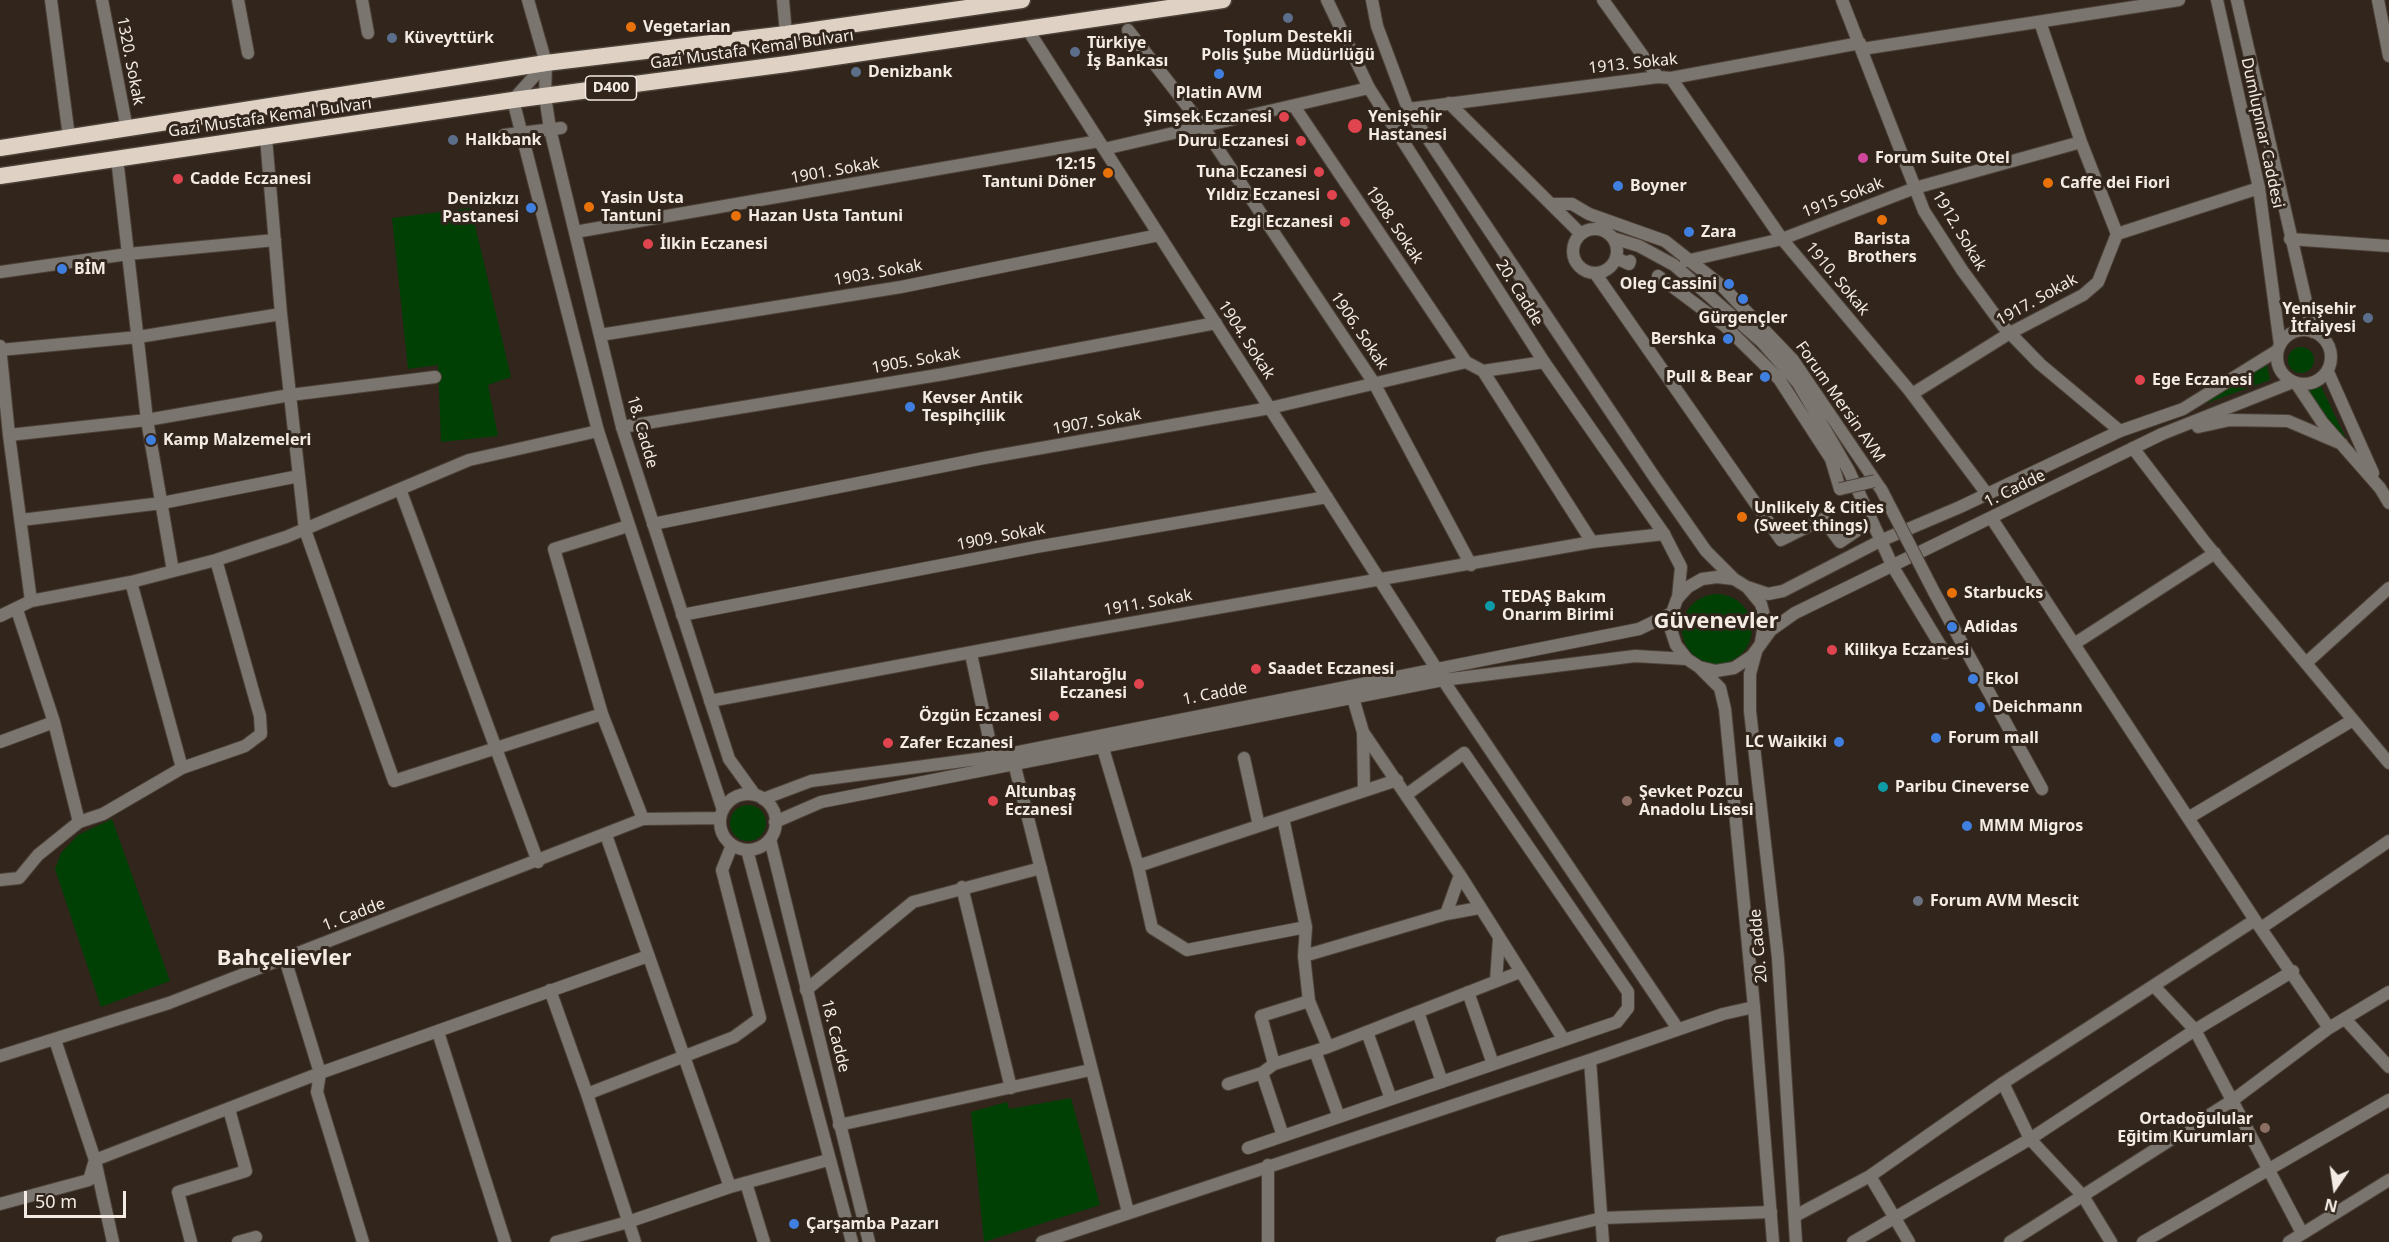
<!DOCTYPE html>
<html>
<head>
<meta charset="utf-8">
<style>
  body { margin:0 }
  #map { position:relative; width:2389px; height:1242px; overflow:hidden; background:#32261c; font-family:"Noto Sans",sans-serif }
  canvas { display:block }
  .north { position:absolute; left:2305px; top:1158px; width:60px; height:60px; -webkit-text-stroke:4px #32261c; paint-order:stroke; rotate:193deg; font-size:16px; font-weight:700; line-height:24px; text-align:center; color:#f3ebe4 }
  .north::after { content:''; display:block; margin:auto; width:21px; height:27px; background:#f3ebe4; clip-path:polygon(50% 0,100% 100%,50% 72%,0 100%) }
  .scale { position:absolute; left:24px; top:1191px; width:102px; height:27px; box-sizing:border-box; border:3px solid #f3ebe4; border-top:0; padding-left:8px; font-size:18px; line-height:21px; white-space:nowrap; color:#f3ebe4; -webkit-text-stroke:4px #32261c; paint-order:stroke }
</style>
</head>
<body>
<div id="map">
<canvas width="2389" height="1242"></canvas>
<div class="north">N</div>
<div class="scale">50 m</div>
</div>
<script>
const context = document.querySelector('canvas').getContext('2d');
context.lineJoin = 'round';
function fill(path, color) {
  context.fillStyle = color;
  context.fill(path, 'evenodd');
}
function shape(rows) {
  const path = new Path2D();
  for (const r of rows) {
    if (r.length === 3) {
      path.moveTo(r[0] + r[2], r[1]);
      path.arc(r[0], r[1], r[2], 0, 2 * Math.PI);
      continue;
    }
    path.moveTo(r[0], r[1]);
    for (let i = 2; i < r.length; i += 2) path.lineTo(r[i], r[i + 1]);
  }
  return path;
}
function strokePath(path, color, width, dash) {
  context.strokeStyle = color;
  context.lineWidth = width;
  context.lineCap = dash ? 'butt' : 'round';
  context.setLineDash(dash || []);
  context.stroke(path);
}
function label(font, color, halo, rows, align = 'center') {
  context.font = font + ' "Noto Sans",sans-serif';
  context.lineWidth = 6;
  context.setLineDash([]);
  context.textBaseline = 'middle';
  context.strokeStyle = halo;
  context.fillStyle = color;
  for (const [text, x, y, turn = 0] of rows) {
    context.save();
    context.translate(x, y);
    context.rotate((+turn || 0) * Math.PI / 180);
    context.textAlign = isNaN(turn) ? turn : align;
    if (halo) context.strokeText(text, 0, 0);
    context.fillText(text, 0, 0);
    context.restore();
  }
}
fill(shape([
  [471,208,511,377,488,385,498,436,441,442,438,365,408,369,392,218],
  [2301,360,13],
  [2266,360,2270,380,2204,404],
  [2320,384,2348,443,2304,392],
  [1717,629,35],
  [748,823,18],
  [112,819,170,981,101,1007,55,869,61,853,78,835],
  [1071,1098,1100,1205,984,1242,971,1112,1007,1102,1009,1109]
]), '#004005');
const pedestrian = shape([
  [1128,30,1202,125],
  [1449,103,1581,234],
  [504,135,561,128],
  [1551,204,1572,204,1589,214,1665,241,1722,286,1793,360,1880,488],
  [1595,251,22],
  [1613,238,1639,246,1674,265,1762,342,1798,383,1849,471,1893,567,1945,653],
  [1616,258,1629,264,1630,261],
  [1686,261,1782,239],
  [1595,273,1781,540,1823,519,1840,542,1871,521],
  [1658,276,1725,326,1779,379,1831,459,1840,489],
  [1592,542,1664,534],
  [1934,592,2042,789]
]);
const minor = shape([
  [51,0,69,137],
  [102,0,127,129],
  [238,0,248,53],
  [362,0,368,33],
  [783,0,786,34],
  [1603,0,1658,77],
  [1842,0,1924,211,1962,270,2003,326,2040,364,2120,431],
  [2378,0,2389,56],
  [2040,22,2081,142,2117,234],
  [1028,30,1436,668],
  [1862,49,2179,0],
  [1671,78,1782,239,1909,390,1987,494],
  [1294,106,1466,362],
  [1408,109,1658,77,1671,78,1860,43],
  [1202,125,1374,383,1471,565],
  [266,138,281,314,305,530,394,781,602,714],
  [1104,149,1369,88],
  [117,158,147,420,173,571],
  [575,232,1099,141],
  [1782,239,1915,188,2081,142],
  [2290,239,2389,246],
  [0,272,128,254,275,240],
  [600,335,901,287,1159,235],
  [0,346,9,435,31,601],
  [0,350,138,337,281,314],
  [1912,394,2010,333,2083,295,2098,282,2117,234,2259,188],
  [622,427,944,374,1216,323],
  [9,435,147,420,290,395,435,377],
  [2133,448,2204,541,2389,763],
  [2380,488,2389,503],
  [400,489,538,862],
  [1992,519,2255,920,2329,1028],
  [21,520,162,503,299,476],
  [653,524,984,458,1270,408,1466,362,1483,371,1544,362],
  [628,526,554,549,602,714,643,819],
  [131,582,182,768],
  [17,610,54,722,79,822],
  [682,615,1036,547,1327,497],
  [0,616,31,601,131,582,216,560,286,537,469,460,598,431],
  [2074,644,2215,553],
  [971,654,993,757],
  [2306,663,2389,588],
  [1443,680,1678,1029],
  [1353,698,1363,732,1460,875,1564,1040],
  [710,701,1074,633,1592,542,1483,371],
  [1363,732,1364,791],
  [0,742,54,722],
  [1102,745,1138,866,1152,928,1187,950,1306,927],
  [1244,758,1259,826],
  [1014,763,1128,1212],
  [1283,818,1306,927,1304,956,1309,1001,1328,1047,1520,972],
  [2188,818,2353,720],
  [606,835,730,1187],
  [1138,866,1397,780],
  [0,880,19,878,38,855,79,822,103,814,182,768,245,746,261,734,260,716,216,560],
  [962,887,1011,1088],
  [1446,914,1460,875],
  [2261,928,2389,841],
  [1304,956,1446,914,1479,908],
  [285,959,320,1073,317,1092,363,1242],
  [1496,981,1499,939],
  [2154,986,2195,1030,2302,1233],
  [550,990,587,1094,635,1242],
  [806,990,913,902,1041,868],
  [1468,992,1493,1064],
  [1418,1012,1442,1082],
  [2345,1019,2389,1067],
  [438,1032,505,1242],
  [1367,1032,1391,1099],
  [55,1040,95,1160,113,1242],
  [1315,1051,1339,1117],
  [1590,1060,1603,1242],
  [1274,1064,1261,1016,1309,1001],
  [1262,1073,1283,1136],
  [2003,1083,2030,1139,2083,1196,2111,1242],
  [1228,1084,1262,1073,1274,1064,1328,1047],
  [587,1094,734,1037,760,1018,722,870,732,845],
  [839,1125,1090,1070],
  [1248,1148,1617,1022,1628,1008,1628,992,1464,753,1406,795],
  [1268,1165,1268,1242],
  [1870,1176,1909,1242],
  [746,1183,764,1242],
  [0,1204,89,1180,95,1160,320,1073,648,956],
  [1795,1216,1870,1176,2003,1083,2255,920],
  [191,1242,178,1192,246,1171,229,1109],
  [238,1242,256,1237],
  [556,1242,628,1222,730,1187,828,1160],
  [1042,1242,1590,1060,1723,1014,1754,1007],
  [1502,1242,1602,1218,1771,1212],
  [1853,1242,2030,1139,2195,1030,2293,971],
  [2010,1242,2233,1100,2329,1028,2389,992],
  [2143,1242,2389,1100],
  [2289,1242,2389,1180]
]);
const tertiary = shape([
  [528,0,546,63,545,96,550,129,622,427,729,759,755,795],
  [1327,0,1369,88,1544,362,1664,534,1681,567,1678,598],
  [1372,0,1377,26,1408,109,1655,478,1706,551,1734,579],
  [2217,0,2259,188,2280,345],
  [2237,0,2313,332],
  [546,63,513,100,598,431,723,810],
  [2304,357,27],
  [2328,372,2373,473],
  [2296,383,2322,422,2380,488],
  [2198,427,2230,420,2288,421,2342,444],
  [1747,587,1768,594,1783,591,1880,541,1960,507,2120,431,2183,409,2278,350],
  [1761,642,1765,619,1761,604,1747,587,1734,579,1717,577,1702,579,1688,587,1677,599,1672,613,1671,630,1676,645,1687,659,1699,667,1716,671,1734,668,1752,656,1771,630,1795,613,2162,434,2293,382],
  [1756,652,1750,674,1750,711,1778,958,1796,1242],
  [1700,668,1720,688,1725,709,1754,1007,1773,1242],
  [748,822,28],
  [763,799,811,781,993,757,1639,629,1672,613],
  [775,822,821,802,1443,680,1635,656,1687,659],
  [770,839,869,1242],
  [747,850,852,1242],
  [0,1056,169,1003,643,819,720,818]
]);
const trunk = shape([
  [0,148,546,63,786,34,1022,0],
  [0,176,513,100,787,64,1223,0]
]);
strokePath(pedestrian, '#4d4238', 14);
strokePath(minor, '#4d4238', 14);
strokePath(tertiary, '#4d4238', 14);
strokePath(trunk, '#4d4238', 19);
strokePath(pedestrian, '#7b7570', 12);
strokePath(minor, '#7b7570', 12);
strokePath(tertiary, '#7b7570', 12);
strokePath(trunk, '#dfd2c5', 16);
const pedestrianBridge = shape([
  [1840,489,1875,481],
  [1881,489,1934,592]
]);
strokePath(pedestrianBridge, '#4d4238', 14, []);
strokePath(pedestrianBridge, '#7b7570', 12);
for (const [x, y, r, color] of [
  [1288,18,6,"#5c6f8a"],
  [631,27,6,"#e8710a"],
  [392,38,6,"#5c6f8a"],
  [1075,52,6,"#5c6f8a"],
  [856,72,6,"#5c6f8a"],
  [1219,74,6,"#3f7fe0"],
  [1284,117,6,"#e0444e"],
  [1355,126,8,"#e0444e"],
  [453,140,6,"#5c6f8a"],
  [1301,141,6,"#e0444e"],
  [1863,158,6,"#d1479c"],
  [1319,172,6,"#e0444e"],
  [1108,173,6,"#e8710a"],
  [178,179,6,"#e0444e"],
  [2048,183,6,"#e8710a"],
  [1618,186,6,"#3f7fe0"],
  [1332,195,6,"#e0444e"],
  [589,207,6,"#e8710a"],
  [531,208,6,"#3f7fe0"],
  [736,216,6,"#e8710a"],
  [1882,220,6,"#e8710a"],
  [1345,222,6,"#e0444e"],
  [1689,232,6,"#3f7fe0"],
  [648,244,6,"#e0444e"],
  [62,269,6,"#3f7fe0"],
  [1729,284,6,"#3f7fe0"],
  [1743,299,6,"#3f7fe0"],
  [2368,318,6,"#5c6f8a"],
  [1728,339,6,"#3f7fe0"],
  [1765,377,6,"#3f7fe0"],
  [2140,380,6,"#e0444e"],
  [910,407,6,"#3f7fe0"],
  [151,440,6,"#3f7fe0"],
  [1742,517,6,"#e8710a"],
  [1952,593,6,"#e8710a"],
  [1490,606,6,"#0f9aa8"],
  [1952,627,6,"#3f7fe0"],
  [1832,650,6,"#e0444e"],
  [1256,669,6,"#e0444e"],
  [1973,679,6,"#3f7fe0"],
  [1139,684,6,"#e0444e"],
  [1980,707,6,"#3f7fe0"],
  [1054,716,6,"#e0444e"],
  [1936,738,6,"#3f7fe0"],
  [1839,742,6,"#3f7fe0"],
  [888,743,6,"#e0444e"],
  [1883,787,6,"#0f9aa8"],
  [993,801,6,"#e0444e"],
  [1627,801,6,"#8d6e63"],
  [1967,826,6,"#3f7fe0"],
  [1918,901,6,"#6b7280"],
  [2265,1128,6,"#8d6e63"],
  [794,1224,6,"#3f7fe0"]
]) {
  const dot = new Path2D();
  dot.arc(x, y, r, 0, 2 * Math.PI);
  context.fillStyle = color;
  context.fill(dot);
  strokePath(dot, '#32261c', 2);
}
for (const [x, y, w] of [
  [611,88,51]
]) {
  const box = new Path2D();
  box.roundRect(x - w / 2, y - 12, w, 24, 4.5);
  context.fillStyle = '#32261c';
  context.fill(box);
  strokePath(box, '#f3ebe4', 1.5);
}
label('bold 15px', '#f3ebe4', null, [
  ["D400",611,88]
]);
label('bold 16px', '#f3ebe4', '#32261c', [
  ["Vegetarian",643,27],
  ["Toplum Destekli",1288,37,"center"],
  ["Polis Şube Müdürlüğü",1288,55,"center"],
  ["Küveyttürk",404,38],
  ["Türkiye",1087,43],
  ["İş Bankası",1087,61],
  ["Denizbank",868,72],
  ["Platin AVM",1219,93,"center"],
  ["Şimşek Eczanesi",1272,117,"right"],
  ["Yenişehir",1368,117],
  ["Hastanesi",1368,135],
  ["Halkbank",465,140],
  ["Duru Eczanesi",1289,141,"right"],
  ["Forum Suite Otel",1875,158],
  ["12:15",1096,164,"right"],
  ["Tantuni Döner",1096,182,"right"],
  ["Tuna Eczanesi",1307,172,"right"],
  ["Cadde Eczanesi",190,179],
  ["Caffe dei Fiori",2060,183],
  ["Boyner",1630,186],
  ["Yıldız Eczanesi",1320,195,"right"],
  ["Yasin Usta",601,198],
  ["Tantuni",601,216],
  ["Denizkızı",519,199,"right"],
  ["Pastanesi",519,217,"right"],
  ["Hazan Usta Tantuni",748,216],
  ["Ezgi Eczanesi",1333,222,"right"],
  ["Zara",1701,232],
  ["Barista",1882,239,"center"],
  ["Brothers",1882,257,"center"],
  ["İlkin Eczanesi",660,244],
  ["BİM",74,269],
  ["Oleg Cassini",1717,284,"right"],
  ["Yenişehir",2356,309,"right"],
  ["İtfaiyesi",2356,327,"right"],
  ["Gürgençler",1743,318,"center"],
  ["Bershka",1716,339,"right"],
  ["Pull & Bear",1753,377,"right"],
  ["Ege Eczanesi",2152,380],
  ["Kevser Antik",922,398],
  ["Tespihçilik",922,416],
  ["Kamp Malzemeleri",163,440],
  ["Unlikely & Cities",1754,508],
  ["(Sweet things)",1754,526],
  ["Starbucks",1964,593],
  ["TEDAŞ Bakım",1502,597],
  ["Onarım Birimi",1502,615],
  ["Adidas",1964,627],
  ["Kilikya Eczanesi",1844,650],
  ["Saadet Eczanesi",1268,669],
  ["Silahtaroğlu",1127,675,"right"],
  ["Eczanesi",1127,693,"right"],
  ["Ekol",1985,679],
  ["Deichmann",1992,707],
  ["Özgün Eczanesi",1042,716,"right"],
  ["Forum mall",1948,738],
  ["LC Waikiki",1827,742,"right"],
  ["Zafer Eczanesi",900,743],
  ["Paribu Cineverse",1895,787],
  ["Altunbaş",1005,792],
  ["Eczanesi",1005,810],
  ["Şevket Pozcu",1639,792],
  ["Anadolu Lisesi",1639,810],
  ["MMM Migros",1979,826],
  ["Forum AVM Mescit",1930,901],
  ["Ortadoğulular",2253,1119,"right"],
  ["Eğitim Kurumları",2253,1137,"right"],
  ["Çarşamba Pazarı",806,1224]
], 'left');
label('16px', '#f3ebe4', '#32261c', [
  ["Gazi Mustafa Kemal Bulvarı",752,50,-8],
  ["1320. Sokak",130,61,79],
  ["1913. Sokak",1633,64,-6],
  ["Gazi Mustafa Kemal Bulvarı",270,118,-8],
  ["Dumlupınar Caddesi",2262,133,78],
  ["1901. Sokak",835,171,-10],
  ["1915 Sokak",1843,198,-21],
  ["1908. Sokak",1394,225,56],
  ["1912. Sokak",1959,231,59],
  ["1903. Sokak",878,273,-10],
  ["1910. Sokak",1837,279,50],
  ["20. Cadde",1519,293,58],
  ["1917. Sokak",2037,300,-29],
  ["1906. Sokak",1359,331,56],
  ["1904. Sokak",1246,340,57],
  ["1905. Sokak",916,361,-10],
  ["Forum Mersin AVM",1840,402,55],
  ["1907. Sokak",1097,422,-10],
  ["18. Cadde",642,432,74],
  ["1. Cadde",2015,489,-26],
  ["1909. Sokak",1001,537,-11],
  ["1911. Sokak",1148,603,-10],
  ["1. Cadde",1215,694,-11],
  ["1. Cadde",354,915,-21],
  ["20. Cadde",1759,946,-95],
  ["18. Cadde",835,1036,76]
]);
label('bold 22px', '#f3ebe4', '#32261c', [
  ["Güvenevler",1716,622],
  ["Bahçelievler",284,959]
]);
</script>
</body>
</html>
